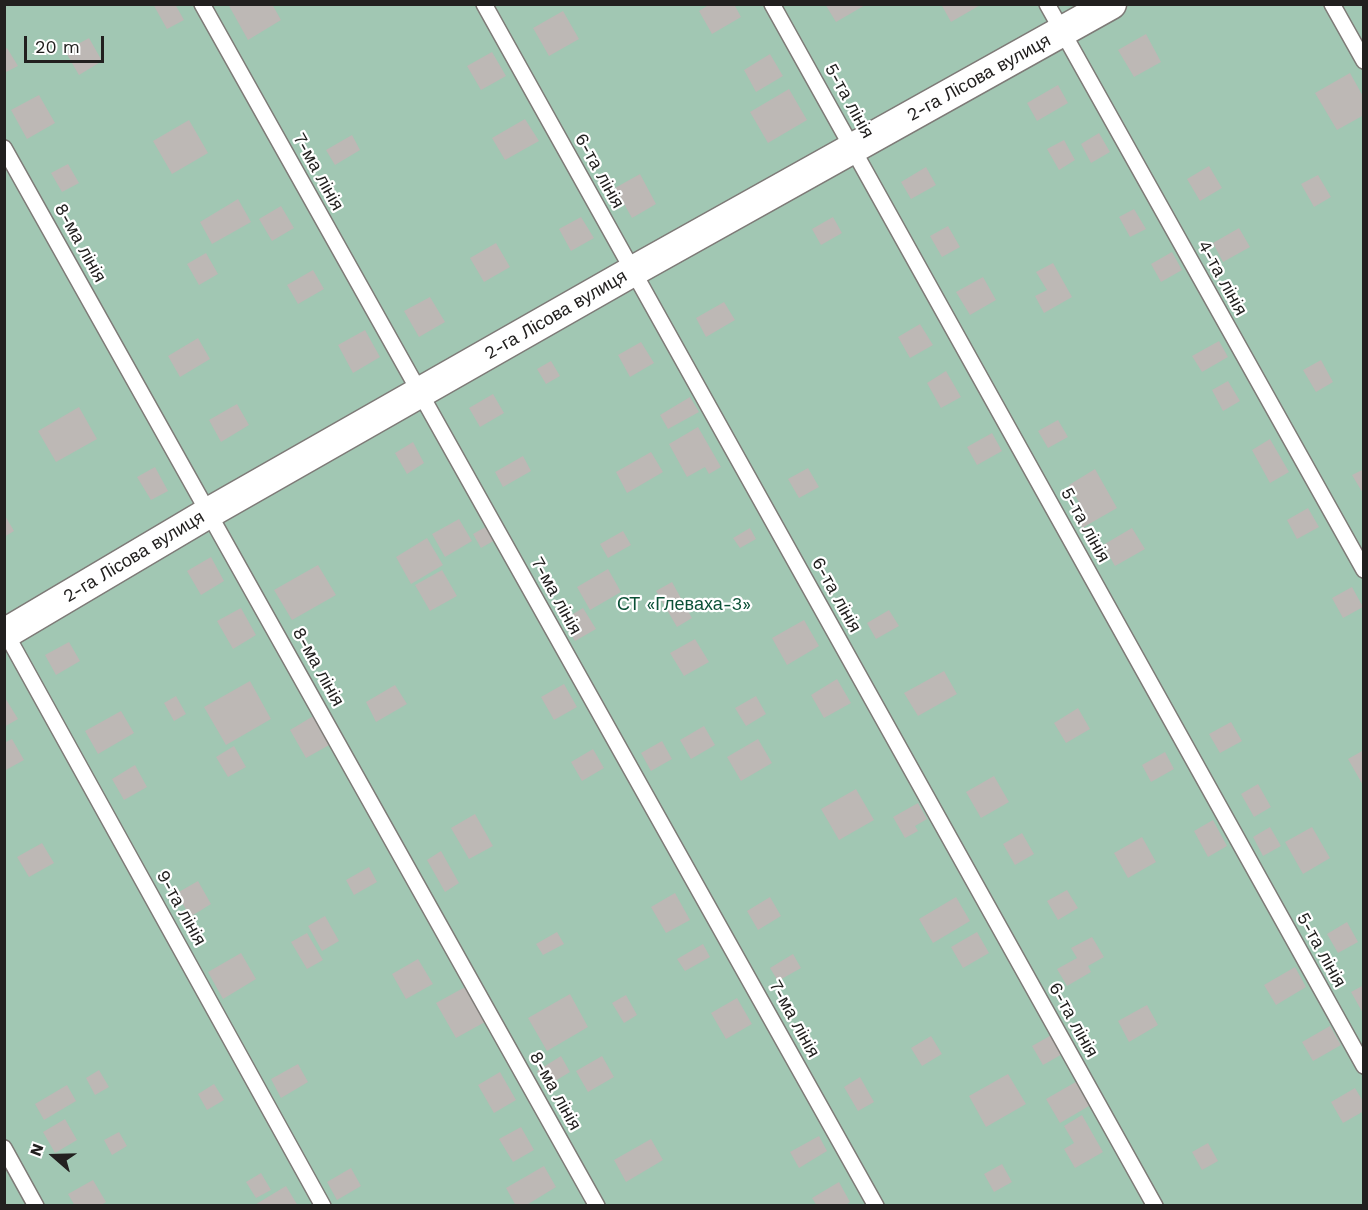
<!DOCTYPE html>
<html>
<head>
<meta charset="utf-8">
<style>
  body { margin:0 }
  #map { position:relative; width:1368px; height:1210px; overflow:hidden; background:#e5e0dd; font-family:"Work Sans",sans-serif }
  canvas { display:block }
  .frame { position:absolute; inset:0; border:6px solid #22201f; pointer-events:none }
  .north { position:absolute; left:24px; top:1126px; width:60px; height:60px; -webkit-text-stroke:4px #fff; paint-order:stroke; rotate:290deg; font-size:16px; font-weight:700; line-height:24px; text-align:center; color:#22201f }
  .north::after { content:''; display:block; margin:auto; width:21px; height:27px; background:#22201f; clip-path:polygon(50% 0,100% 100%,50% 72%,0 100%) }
  .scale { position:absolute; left:24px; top:36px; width:80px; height:27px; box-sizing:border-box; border:3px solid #22201f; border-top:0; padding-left:8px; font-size:18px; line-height:21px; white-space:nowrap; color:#22201f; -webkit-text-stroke:4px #fff; paint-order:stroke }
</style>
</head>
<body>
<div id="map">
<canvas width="1368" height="1210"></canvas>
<div class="frame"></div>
<div class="north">N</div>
<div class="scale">20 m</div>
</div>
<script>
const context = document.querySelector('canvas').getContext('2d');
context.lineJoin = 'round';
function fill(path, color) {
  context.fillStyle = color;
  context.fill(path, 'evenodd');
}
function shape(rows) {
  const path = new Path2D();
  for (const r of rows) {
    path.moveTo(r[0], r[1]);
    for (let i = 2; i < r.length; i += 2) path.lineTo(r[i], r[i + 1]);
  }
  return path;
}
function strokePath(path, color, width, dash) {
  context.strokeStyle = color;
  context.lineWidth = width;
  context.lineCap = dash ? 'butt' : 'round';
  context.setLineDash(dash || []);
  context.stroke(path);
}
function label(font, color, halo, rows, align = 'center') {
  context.font = font + ' "Work Sans",sans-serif';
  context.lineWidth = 4.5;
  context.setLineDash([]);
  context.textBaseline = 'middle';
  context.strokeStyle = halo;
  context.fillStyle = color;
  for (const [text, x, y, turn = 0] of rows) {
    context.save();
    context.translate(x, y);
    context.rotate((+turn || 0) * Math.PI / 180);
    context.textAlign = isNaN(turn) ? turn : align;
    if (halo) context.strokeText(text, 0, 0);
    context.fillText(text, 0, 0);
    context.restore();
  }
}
fill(shape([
  [5,5,1363,5,1363,1205,5,1205]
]), '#a1c7b3');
fill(shape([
  [153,4,175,4,184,20,167,29],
  [228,4,272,4,281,20,248,40],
  [710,4,734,4,741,17,712,34,699,11],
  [825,4,867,4,836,22],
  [941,4,982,4,951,22],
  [563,11,579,39,549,56,533,28],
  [1146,34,1161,62,1134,77,1118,50],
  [89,38,102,61,79,75,65,51],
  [7,48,18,66,4,73,4,50],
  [492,52,506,76,481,90,467,66],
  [770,54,783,76,756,92,744,70],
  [1350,73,1364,98,1364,115,1337,130,1315,93],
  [1058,85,1068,103,1037,121,1027,103],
  [789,89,807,120,768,143,750,112],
  [39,95,55,123,27,139,11,110],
  [525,119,539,141,505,160,492,138],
  [189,120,208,153,172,174,153,141],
  [1099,133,1110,152,1091,163,1081,144],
  [352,135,360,150,335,165,326,150],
  [1064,140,1075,160,1059,170,1047,149],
  [68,164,79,183,62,192,51,173],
  [1209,166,1222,188,1200,201,1187,179],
  [926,167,936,185,911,199,901,182],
  [640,174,656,204,632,218,615,188],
  [1318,175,1331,197,1314,207,1301,184],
  [238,199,251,222,212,244,200,222],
  [281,206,294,228,272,241,259,219],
  [1134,209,1146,229,1130,237,1119,217],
  [581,217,594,238,571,251,559,229],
  [833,217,842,233,821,245,812,229],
  [948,226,960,247,942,257,930,236],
  [1239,228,1250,247,1223,262,1213,243],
  [496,243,510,267,484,282,470,258],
  [1172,252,1182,270,1161,282,1151,264],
  [206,253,218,274,199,285,187,264],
  [1053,263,1072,297,1044,313,1035,296,1047,290,1036,272],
  [313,270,324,289,298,304,287,285],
  [983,277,996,300,970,315,956,292],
  [430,297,445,322,419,337,404,311],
  [724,302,735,320,706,337,696,318],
  [920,324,933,345,910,358,898,337],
  [365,330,380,357,353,373,338,345],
  [198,338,210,359,180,377,168,356],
  [1219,341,1228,357,1202,372,1192,356],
  [641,342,654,363,630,377,618,355],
  [1321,360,1333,382,1316,392,1303,370],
  [551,361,560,376,546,384,537,369],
  [946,371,961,397,941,408,927,383],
  [1228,381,1240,401,1223,411,1212,390],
  [493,394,504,413,480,427,469,408],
  [690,397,699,412,668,429,660,415],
  [237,404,249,425,221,442,209,420],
  [79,407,97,439,56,462,38,431],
  [1058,420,1068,437,1048,448,1038,431],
  [698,427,721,467,709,474,705,467,687,477,669,444],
  [992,433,1002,451,977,465,967,447],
  [1270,439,1289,472,1270,483,1252,450],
  [413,442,424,463,407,474,395,453],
  [651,452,663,472,627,493,616,472],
  [523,456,531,471,503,487,495,472],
  [155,467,168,491,151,500,137,477],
  [808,468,819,487,799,498,788,479],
  [1095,469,1117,508,1082,528,1071,509,1080,504,1069,485],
  [1364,469,1364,495,1352,475],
  [1308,508,1319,527,1297,539,1287,520],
  [4,514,14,531,4,537],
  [459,519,472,541,445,557,432,534],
  [487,526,495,540,481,548,473,534],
  [750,528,756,539,740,548,733,538],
  [1132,528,1145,549,1115,566,1103,545],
  [623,531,631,545,608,558,600,544],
  [427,538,443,565,411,584,396,557],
  [211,557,224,581,201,595,187,571],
  [318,565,336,595,292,620,274,590],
  [608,569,621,592,590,610,577,587],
  [442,570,457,596,430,611,415,585],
  [672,582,692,618,677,627,656,591],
  [1352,587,1363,607,1343,618,1332,598],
  [241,608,256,635,233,649,217,621],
  [583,608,596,629,575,641,563,620],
  [889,610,899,626,876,639,867,623],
  [804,620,819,646,787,665,772,638],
  [695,639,709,662,684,676,670,653],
  [69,642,80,661,56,675,45,655],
  [944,671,957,694,918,716,904,693],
  [837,679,851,703,824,718,811,695],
  [250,681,271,719,226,745,204,707],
  [564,684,577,707,554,720,541,697],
  [395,685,407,704,376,722,366,702],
  [4,696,18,719,4,727],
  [176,696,186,714,174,721,164,703],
  [756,696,766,714,746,726,735,708],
  [1078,708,1090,729,1066,743,1054,723],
  [121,711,134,733,98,754,85,731],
  [315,715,331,744,306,758,290,730],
  [1231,722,1242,741,1220,753,1209,734],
  [704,726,715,745,691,759,680,740],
  [12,739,24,760,4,771,4,743],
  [758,739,772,763,741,781,727,757],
  [662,741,672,759,651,771,641,753],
  [234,746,246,767,228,777,216,757],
  [593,749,604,768,582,781,571,762],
  [1364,750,1364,787,1348,759],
  [1165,752,1174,769,1151,782,1142,765],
  [135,765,147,787,124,800,112,779],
  [994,776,1009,802,981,818,966,792],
  [1258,784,1271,807,1254,817,1241,794],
  [856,789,874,820,839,840,821,809],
  [918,803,927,819,915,826,918,831,905,838,893,817],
  [475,814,493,846,469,859,451,828],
  [1213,820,1227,846,1208,857,1194,831],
  [1270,827,1281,846,1263,856,1253,837],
  [1312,827,1330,858,1303,874,1285,842],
  [1022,833,1034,854,1015,865,1003,844],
  [1142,837,1156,862,1128,878,1114,853],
  [42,843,54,863,29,877,17,857],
  [441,851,459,883,445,892,427,860],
  [369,867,377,882,354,895,346,880],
  [198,881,211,904,190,917,177,893],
  [1067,890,1078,908,1058,920,1047,901],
  [675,893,690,920,666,933,651,907],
  [770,897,781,916,758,930,747,911],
  [956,897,970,921,933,943,919,919],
  [325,916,339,941,322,951,308,926],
  [1347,922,1358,942,1338,953,1327,934],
  [557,932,564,944,543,955,536,944],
  [977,932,989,953,963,968,951,947],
  [307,933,323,960,307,969,291,942],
  [1092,937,1104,957,1088,966,1091,972,1067,986,1057,969,1077,958,1071,948],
  [703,944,710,957,685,971,677,959],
  [241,953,256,979,223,999,208,972],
  [793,954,801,968,778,981,770,968],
  [418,959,433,984,406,999,392,974],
  [1295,967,1306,987,1276,1005,1264,985],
  [1364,985,1364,1015,1351,992],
  [465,987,485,1022,456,1038,436,1003],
  [570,994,588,1027,547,1051,528,1018],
  [626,995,637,1015,624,1023,612,1003],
  [737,998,752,1024,726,1039,711,1013],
  [1147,1005,1158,1025,1129,1042,1118,1021],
  [1330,1026,1341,1045,1313,1061,1302,1042],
  [1055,1033,1066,1052,1043,1065,1032,1046],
  [931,1036,942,1054,922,1066,911,1048],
  [561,1056,570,1072,545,1087,537,1071],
  [602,1056,614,1077,588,1092,576,1071],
  [298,1064,308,1082,281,1098,271,1079],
  [99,1070,109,1087,95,1095,86,1078],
  [500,1072,516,1100,494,1113,478,1085],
  [1008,1074,1026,1104,986,1127,969,1096],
  [860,1077,874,1102,858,1111,844,1087],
  [1081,1079,1094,1103,1060,1123,1046,1099],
  [214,1084,224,1100,207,1110,198,1094],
  [67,1085,76,1101,44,1120,35,1104],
  [1355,1088,1364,1103,1364,1111,1343,1123,1331,1102],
  [1082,1115,1103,1152,1075,1168,1064,1149,1074,1143,1064,1126],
  [65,1119,77,1140,55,1153,43,1132],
  [521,1127,534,1150,513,1162,499,1139],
  [119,1132,127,1146,112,1155,104,1140],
  [819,1136,827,1151,799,1168,790,1152],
  [651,1139,663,1160,626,1182,614,1160],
  [1208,1143,1218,1161,1202,1170,1192,1152],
  [1002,1164,1012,1182,994,1192,984,1174],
  [544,1166,556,1187,525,1206,516,1206,506,1188],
  [351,1168,361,1186,337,1200,327,1182],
  [261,1173,271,1190,256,1198,246,1182],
  [93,1180,106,1202,100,1206,75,1206,68,1194],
  [839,1182,850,1202,845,1206,817,1206,812,1198],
  [286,1186,298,1206,253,1206]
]), '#bdb8b5');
const service = shape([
  [202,4,876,1206],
  [484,4,1155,1206],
  [772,4,1364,1066],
  [1047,4,1364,570],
  [1332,4,1364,61],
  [4,148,597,1206],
  [4,630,323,1206],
  [4,1148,36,1206]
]);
const minor = shape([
  [4,634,210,512,633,271,1111,4]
]);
strokePath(service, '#7e7a77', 18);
strokePath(minor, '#7e7a77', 33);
strokePath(service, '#fff', 15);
strokePath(minor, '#fff', 30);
label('18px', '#22201f', '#fff', [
  ["2-га Лісова вулиця",979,78,-29],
  ["5-та лінія",849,101,61],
  ["6-та лінія",599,171,61],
  ["7-ма лінія",318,172,61],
  ["8-ма лінія",80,243,61],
  ["4-та лінія",1222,278,61],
  ["2-га Лісова вулиця",556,315,-30],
  ["5-та лінія",1085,525,61],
  ["2-га Лісова вулиця",134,557,-31],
  ["6-та лінія",836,595,61],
  ["7-ма лінія",556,596,61],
  ["8-ма лінія",318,667,61],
  ["9-та лінія",181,908,61],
  ["5-та лінія",1321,950,61],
  ["7-ма лінія",794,1019,61],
  ["6-та лінія",1073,1020,61],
  ["8-ма лінія",555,1091,61]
]);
label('18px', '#0c5137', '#fff', [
  ["СТ «Глеваха-3»",684,605]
]);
</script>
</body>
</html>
